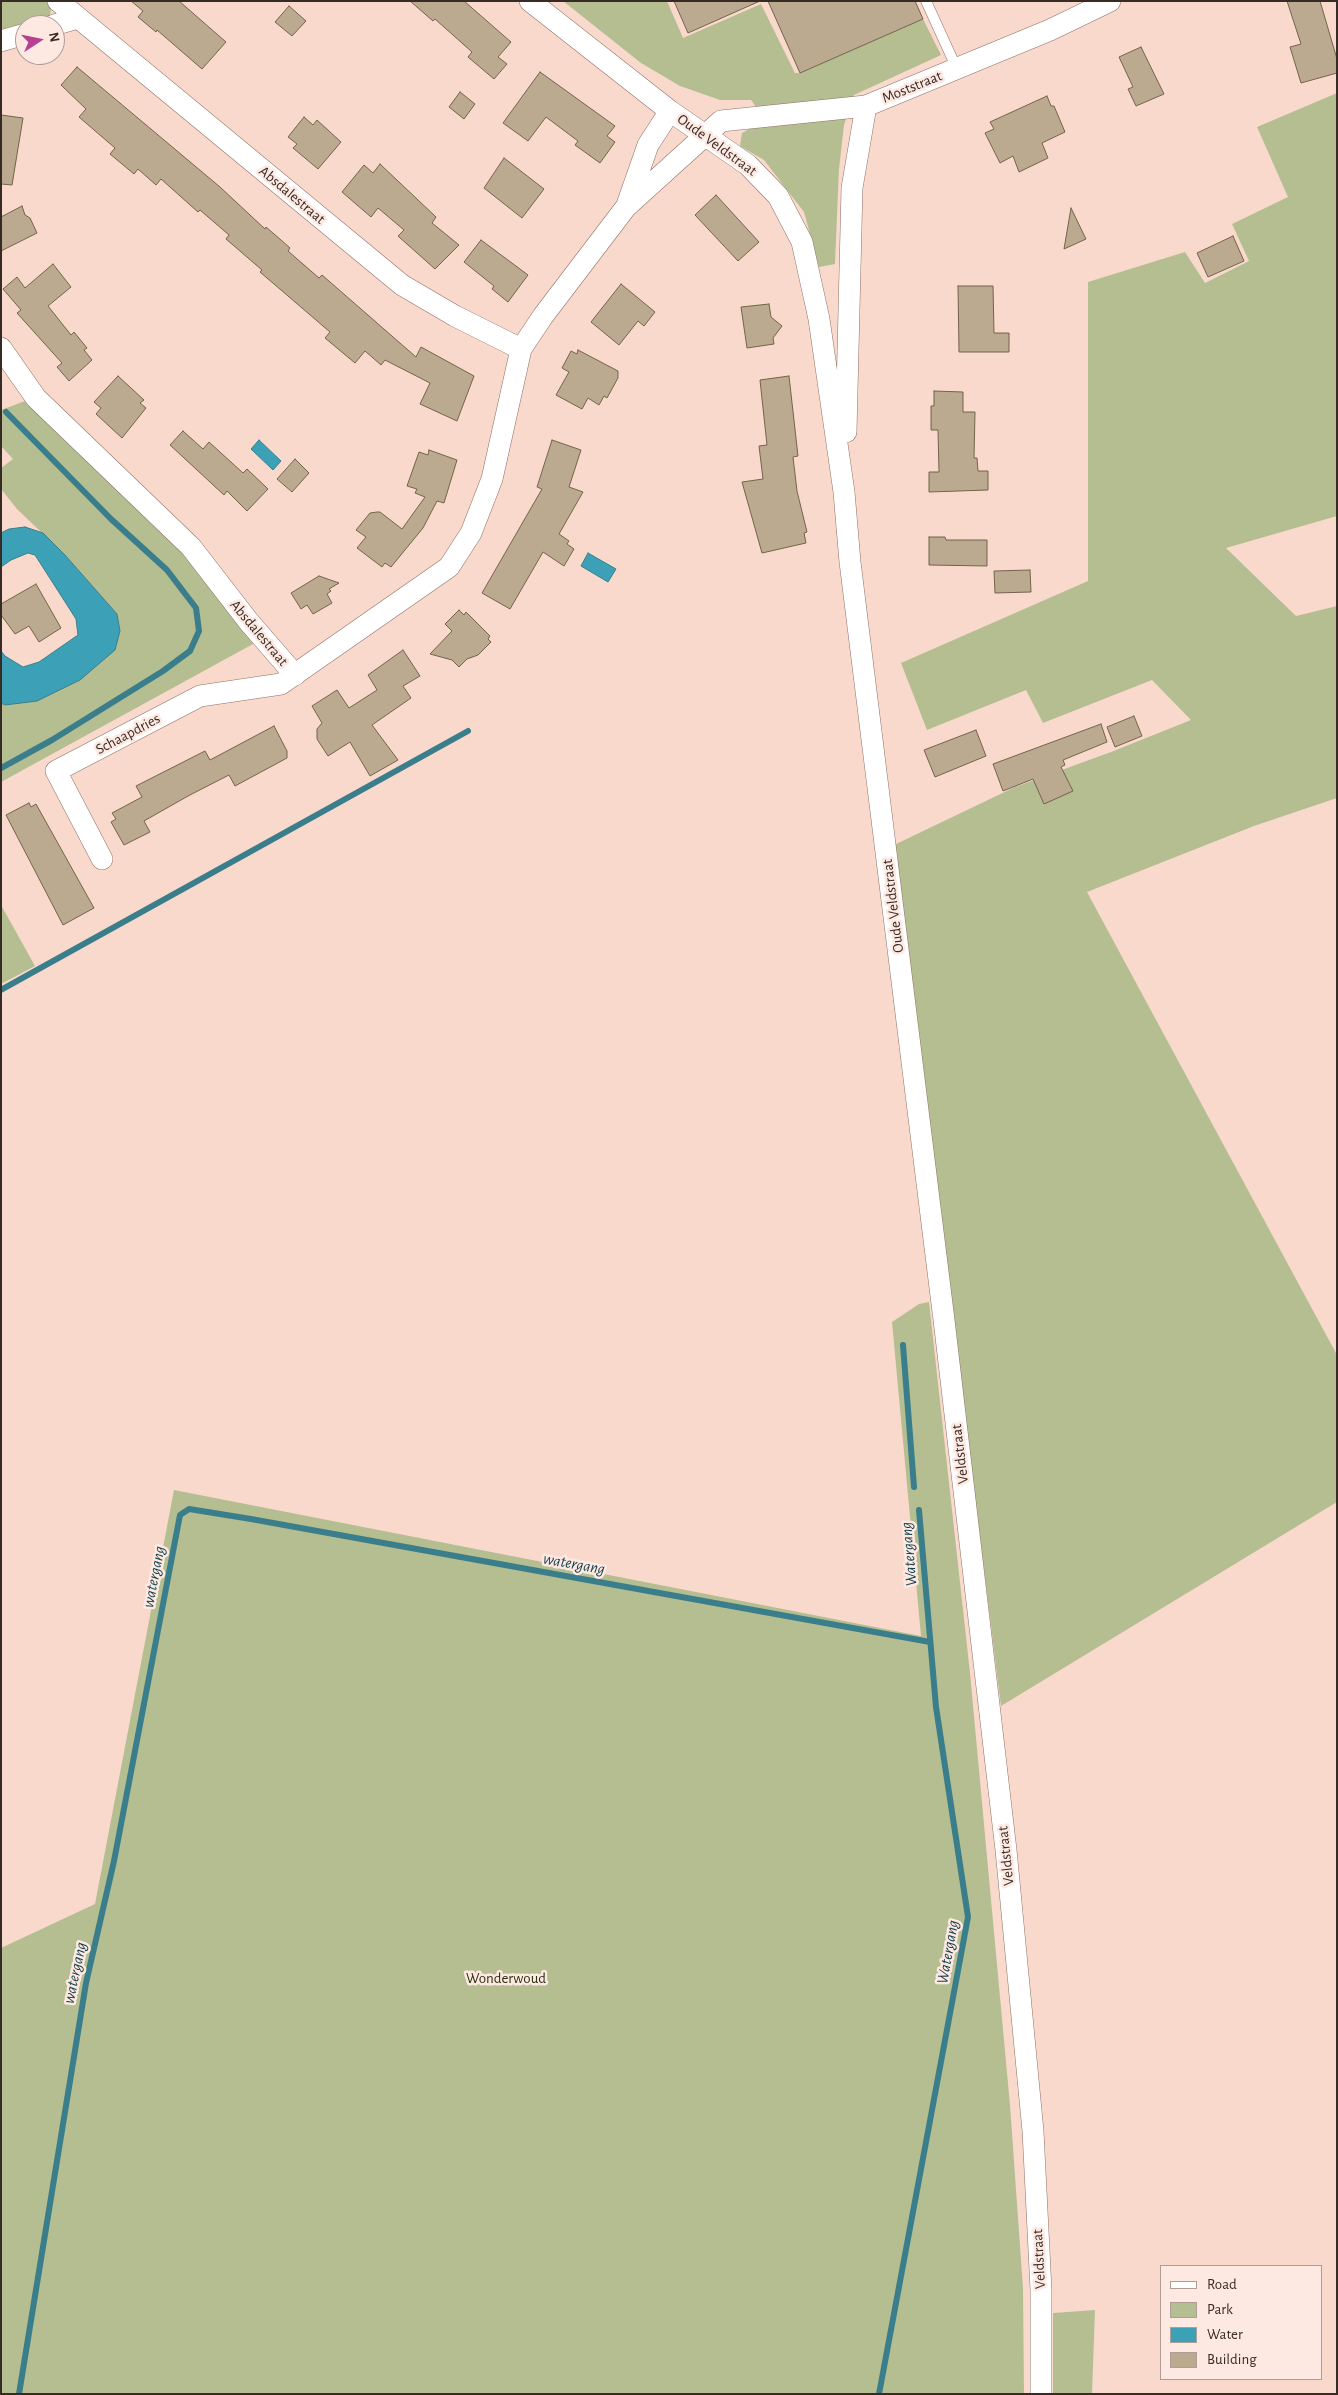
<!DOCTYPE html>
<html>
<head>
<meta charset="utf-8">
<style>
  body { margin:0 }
  #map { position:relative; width:1338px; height:2395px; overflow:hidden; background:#fad9cd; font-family:"Alegreya Sans",sans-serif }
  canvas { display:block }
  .frame { position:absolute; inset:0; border:2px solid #372b26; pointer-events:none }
  .legend { position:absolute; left:1160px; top:2265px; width:162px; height:115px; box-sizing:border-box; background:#fee9e2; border:1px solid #ae9d97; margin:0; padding:6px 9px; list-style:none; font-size:15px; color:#372b26 }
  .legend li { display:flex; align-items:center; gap:10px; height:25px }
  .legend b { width:25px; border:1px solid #ae9d97 }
  .north { position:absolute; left:15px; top:15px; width:50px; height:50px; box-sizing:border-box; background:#fee9e2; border:1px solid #ae9d97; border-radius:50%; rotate:79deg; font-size:14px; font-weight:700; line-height:20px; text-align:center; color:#372b26 }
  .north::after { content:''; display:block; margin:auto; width:18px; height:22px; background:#b73f94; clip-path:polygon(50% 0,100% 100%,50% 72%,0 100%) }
</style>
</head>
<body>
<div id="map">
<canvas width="1338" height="2395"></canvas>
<div class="frame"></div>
<ul class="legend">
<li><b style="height:6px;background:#fff"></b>Road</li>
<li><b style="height:14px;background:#b5be91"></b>Park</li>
<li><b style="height:14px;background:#3ca1b6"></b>Water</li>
<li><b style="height:14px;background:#bba990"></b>Building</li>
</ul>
<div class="north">N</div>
</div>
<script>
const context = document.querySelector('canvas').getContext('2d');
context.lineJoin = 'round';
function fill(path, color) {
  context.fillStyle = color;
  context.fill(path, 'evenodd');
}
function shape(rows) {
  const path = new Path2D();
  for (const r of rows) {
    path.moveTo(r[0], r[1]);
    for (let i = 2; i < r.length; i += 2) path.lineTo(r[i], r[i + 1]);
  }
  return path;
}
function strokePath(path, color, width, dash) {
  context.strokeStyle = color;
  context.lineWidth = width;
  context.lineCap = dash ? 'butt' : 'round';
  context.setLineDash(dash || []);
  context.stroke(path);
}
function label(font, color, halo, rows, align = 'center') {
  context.font = font + ' "Alegreya Sans",sans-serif';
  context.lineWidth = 5;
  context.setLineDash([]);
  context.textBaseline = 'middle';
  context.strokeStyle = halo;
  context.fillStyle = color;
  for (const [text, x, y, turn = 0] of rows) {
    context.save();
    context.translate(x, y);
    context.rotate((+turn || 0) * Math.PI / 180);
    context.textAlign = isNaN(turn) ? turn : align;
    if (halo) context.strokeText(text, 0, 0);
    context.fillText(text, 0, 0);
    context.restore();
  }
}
fill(shape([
  [1,1,46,1,51,8,50,16,46,21,25,25,1,34],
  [563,1,667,1,683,38,761,4,795,73,800,73,923,19,941,55,854,95,844,125,839,169,835,264,819,267,804,212,764,160,740,146,742,133,751,128,770,126,751,100,720,100,680,86,641,63],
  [1337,93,1337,516,1226,548,1296,616,1337,606,1337,798,1254,826,1087,892,1337,1355,1337,1502,1001,1706,894,845,1015,787,1111,752,1191,720,1152,680,1043,723,1026,690,927,730,901,663,1088,581,1088,282,1185,252,1205,283,1249,261,1232,224,1288,197,1257,127],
  [25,401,197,565,225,600,253,644,1,782,1,703,5,705,120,631,117,614,65,555,17,509,1,489,1,468,13,459,1,446,1,410],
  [1,905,35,966,1,984],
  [929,1302,970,1673,1010,2105,1023,2288,1024,2394,1,2394,1,1948,95,1904,174,1490,921,1636,892,1322,919,1304],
  [1095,2310,1092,2394,1053,2394,1053,2313]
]), '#b5be91');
const water = shape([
  [259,440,281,461,273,470,251,449,259,440],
  [25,527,43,533,65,555,117,614,120,631,115,650,80,680,37,701,5,705,1,703,1,651,5,656,23,667,39,662,78,635,76,619,35,555,28,553,11,560,1,567,1,533,9,529,25,527],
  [588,553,616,569,608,582,581,566,588,553]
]);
fill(water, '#3ca1b6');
strokePath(water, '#3a7e8b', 1);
strokePath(shape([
  [1,768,52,740,163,671,190,651,199,631,196,608,167,570,111,519,6,412],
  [1,990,468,731],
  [903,1345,914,1487],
  [19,2394,86,1983,114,1861,180,1515,189,1509,251,1519,930,1642],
  [879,2394,968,1917,936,1707,919,1510]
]), '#3a7e8b', 6);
const building = shape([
  [131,1,179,1,226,42,202,69,157,30,156,32,138,17,143,11,131,1],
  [410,1,464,1,511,42,498,57,507,64,494,79,468,57,472,52,435,19,433,21,410,1],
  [674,1,760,1,688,33,674,1],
  [768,1,915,1,923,19,800,73,768,1],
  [1287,1,1320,1,1337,59,1337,73,1301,83,1290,47,1301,44,1287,1],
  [289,6,306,21,292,36,275,22,289,6],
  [1141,47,1164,94,1136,106,1128,89,1133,87,1119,57,1141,47],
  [77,67,220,187,265,229,266,227,281,240,290,248,288,251,319,278,322,275,416,357,421,347,474,376,457,421,420,404,430,383,385,360,381,365,365,351,355,363,325,338,330,332,260,272,262,270,226,239,229,235,200,210,198,212,161,179,156,185,138,169,134,174,110,154,115,148,79,117,86,109,61,85,77,67],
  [540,72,615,126,607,136,615,142,600,163,575,145,578,141,546,117,528,141,503,123,540,72],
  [460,92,475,104,464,119,449,107,460,92],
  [1047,96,1051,106,1054,106,1065,132,1042,143,1048,158,1019,172,1013,156,1000,163,985,133,994,129,990,122,1047,96],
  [1,115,23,118,12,185,1,184,1,115],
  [304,117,313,125,317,120,341,142,318,169,293,148,297,144,288,137,304,117],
  [504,158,544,189,522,218,484,188,504,158],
  [380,164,436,217,432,223,459,245,435,269,398,236,404,230,378,208,371,217,342,192,364,165,373,173,380,164],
  [716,195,759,242,738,261,695,215,716,195],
  [22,206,25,215,30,218,37,233,1,251,1,217,22,206],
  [1071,208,1086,239,1064,249,1071,208],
  [1233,236,1244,261,1208,277,1197,253,1233,236],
  [481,240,528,275,508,302,492,289,494,286,464,262,481,240],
  [53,264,71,287,48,306,71,335,74,332,87,348,84,350,92,360,69,381,57,367,62,363,17,313,21,310,3,289,17,277,25,288,53,264],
  [621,284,655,312,644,326,638,321,619,345,591,322,621,284],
  [958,286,993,286,994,333,1009,333,1009,352,959,352,958,286],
  [769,304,771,317,782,326,773,338,774,344,747,348,741,307,769,304],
  [578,350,618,371,618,378,607,398,604,396,599,405,588,398,582,409,556,395,569,372,562,368,571,351,577,354,578,350],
  [118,376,144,400,140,403,146,408,122,438,96,414,101,408,94,402,118,376],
  [789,376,798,456,793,457,797,491,807,532,804,533,806,543,762,553,742,482,763,479,759,446,767,445,760,380,789,376],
  [934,391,963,392,963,412,975,412,974,458,977,458,978,471,988,471,988,490,929,492,929,472,939,472,938,430,931,430,931,406,934,406,934,391],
  [183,431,203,449,209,442,243,473,247,469,268,489,247,511,227,491,224,495,170,445,183,431],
  [552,440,581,450,569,487,583,492,559,534,569,541,567,544,574,549,564,566,543,552,510,609,482,593,542,489,537,487,552,440],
  [429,450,457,460,444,503,437,501,423,528,391,567,385,563,382,567,357,548,366,537,356,530,370,513,377,512,380,512,402,529,425,497,415,493,417,489,407,486,419,452,428,455,429,450],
  [295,459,309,473,292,492,277,479,295,459],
  [929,537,945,537,946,540,987,540,987,566,929,565,929,537],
  [1030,570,1031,592,995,593,994,571,1030,570],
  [319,576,339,583,329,589,331,591,327,594,332,603,313,614,307,605,301,609,291,593,319,576],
  [36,584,61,628,39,642,29,626,15,634,1,615,1,604,36,584],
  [459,610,464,615,466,612,490,636,488,639,491,642,478,655,467,659,459,667,452,660,430,654,452,631,445,624,459,610],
  [403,650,420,676,403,686,411,698,372,725,398,760,370,776,350,742,328,756,317,739,317,729,322,723,312,706,337,690,349,708,377,690,368,675,403,650],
  [1134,716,1142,736,1115,747,1107,727,1134,716],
  [1101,724,1107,742,1063,760,1065,765,1061,767,1073,791,1044,804,1033,779,1003,791,993,764,1101,724],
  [274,726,287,751,287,758,235,786,229,775,188,796,144,821,150,832,124,845,111,822,116,819,112,813,142,797,136,786,205,751,210,760,274,726],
  [976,730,986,756,935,777,924,750,976,730],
  [29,803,31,807,36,804,94,908,63,925,6,815,29,803]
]);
fill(building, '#bba990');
strokePath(building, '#73634b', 1);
const lane = shape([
  [926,1,957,69]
]);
const street = shape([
  [58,1,402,285,455,316,521,349],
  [530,1,670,111,748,165,778,196,802,242,819,319,844,492,850,562,944,1320,1006,1850,1033,2131,1041,2290,1041,2394],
  [54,25,78,18],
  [1,41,25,34],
  [627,205,648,145,670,111],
  [1,348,36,398,191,547,249,622,295,675],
  [846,432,852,188,866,106],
  [102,859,56,771,200,696,281,684,449,567,471,533,492,479,521,349,543,316,626,207,721,121,866,106,1050,30,1110,1]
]);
strokePath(lane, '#8e7066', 11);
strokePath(street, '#8e7066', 22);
strokePath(lane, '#fff', 10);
strokePath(street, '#fff', 21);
label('15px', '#372b26', '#fee9e2', [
  ["Moststraat",912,87,-22],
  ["Oude Veldstraat",717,145,36],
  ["Absdalestraat",292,195,40],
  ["Absdalestraat",259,633,50],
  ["Schaapdries",128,734,-28],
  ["Oude Veldstraat",893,906,-97],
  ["Veldstraat",960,1454,-97],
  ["Veldstraat",1006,1856,-96],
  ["Veldstraat",1039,2259,-93]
]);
label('15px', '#2c3111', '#fee9e2', [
  ["Wonderwoud",506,1978]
]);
label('italic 16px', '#113f48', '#fee9e2', [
  ["Watergang",909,1554,-95],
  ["watergang",574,1564,10],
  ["watergang",154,1577,-79],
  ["Watergang",948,1952,-80],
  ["watergang",75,1973,-78]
]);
</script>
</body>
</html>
